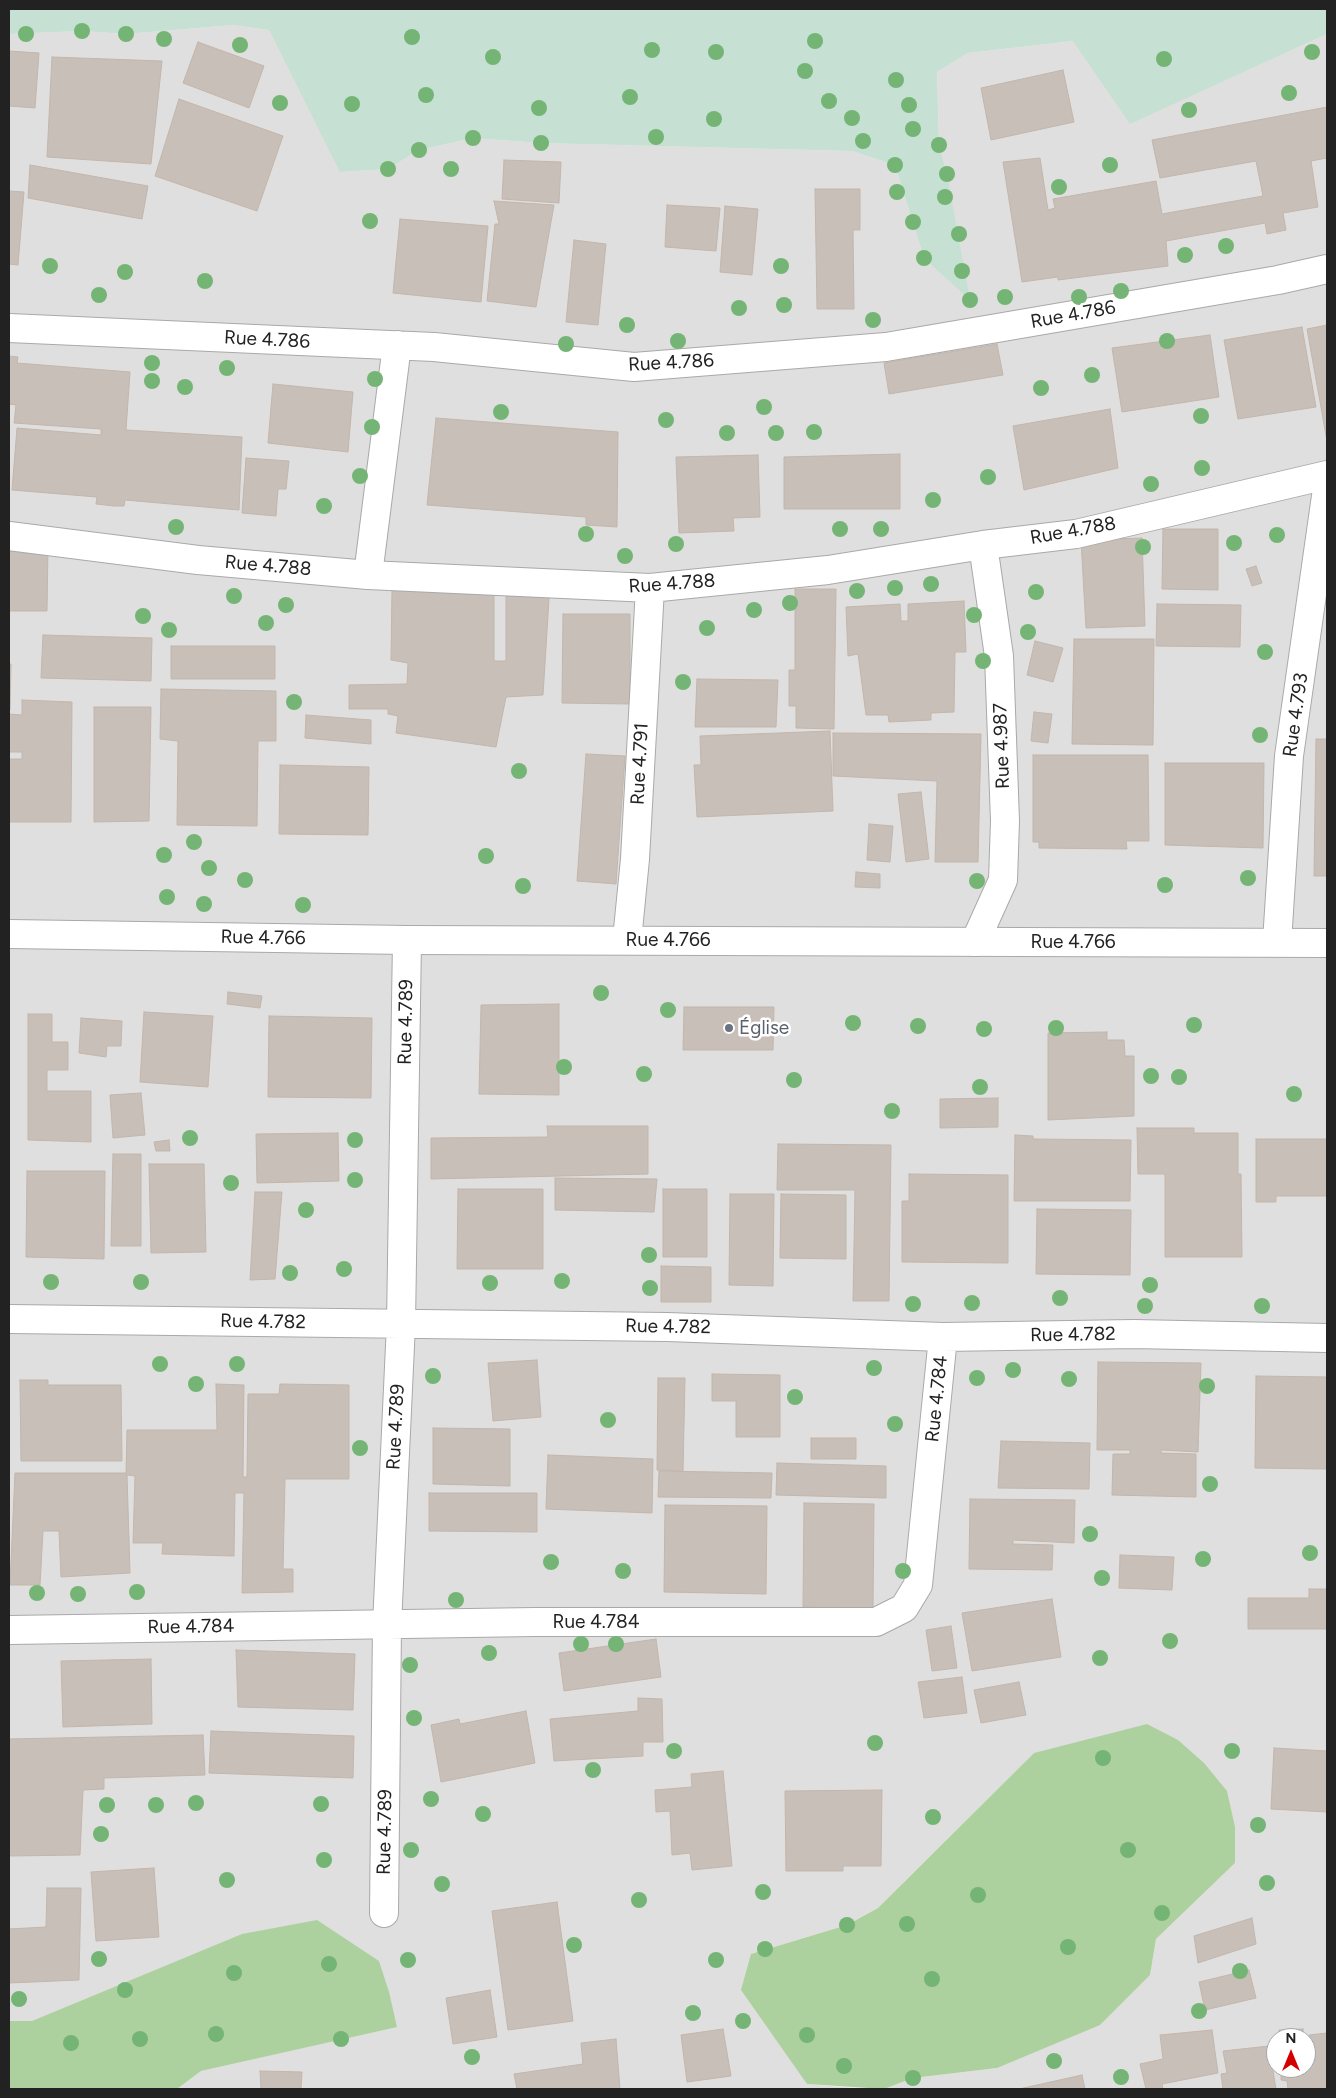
<!DOCTYPE html>
<html>
<head>
<meta charset="utf-8">
<style>
  body { margin:0 }
  #map { position:relative; width:1336px; height:2098px; overflow:hidden; background:#f2efe9; font-family:Figtree,sans-serif }
  canvas { display:block }
  .frame { position:absolute; inset:0; border:10px solid #222; pointer-events:none }
  .north { position:absolute; left:1266px; top:2028px; width:50px; height:50px; box-sizing:border-box; background:#fff; border:1px solid #a7a7a7; border-radius:50%; rotate:0deg; font-size:14px; font-weight:700; line-height:20px; text-align:center; color:#222 }
  .north::after { content:''; display:block; margin:auto; width:18px; height:22px; background:#d40000; clip-path:polygon(50% 0,100% 100%,50% 72%,0 100%) }
</style>
</head>
<body>
<div id="map">
<canvas width="1336" height="2098"></canvas>
<div class="frame"></div>
<div class="north">N</div>
</div>
<script>
const context = document.querySelector('canvas').getContext('2d');
context.lineJoin = 'round';
function fill(path, color) {
  context.fillStyle = color;
  context.fill(path, 'evenodd');
}
function shape(rows) {
  const path = new Path2D();
  for (const r of rows) {
    path.moveTo(r[0], r[1]);
    for (let i = 2; i < r.length; i += 2) path.lineTo(r[i], r[i + 1]);
  }
  return path;
}
function strokePath(path, color, width, dash) {
  context.strokeStyle = color;
  context.lineWidth = width;
  context.lineCap = dash ? 'butt' : 'round';
  context.setLineDash(dash || []);
  context.stroke(path);
}
function label(font, color, halo, rows, align = 'center') {
  context.font = font + ' Figtree,sans-serif';
  context.lineWidth = 5;
  context.setLineDash([]);
  context.textBaseline = 'middle';
  context.strokeStyle = halo;
  context.fillStyle = color;
  for (const [text, x, y, turn = 0] of rows) {
    context.save();
    context.translate(x, y);
    context.rotate((+turn || 0) * Math.PI / 180);
    context.textAlign = isNaN(turn) ? turn : align;
    if (halo) context.strokeText(text, 0, 0);
    context.fillText(text, 0, 0);
    context.restore();
  }
}
fill(shape([
  [233,25,269,30,341,172,388,169,419,150,473,138,541,143,852,151,895,165,924,258,947,174,939,145,937,72,968,53,1074,41,1131,123,1327,34,1327,2089,884,2089,913,2078,997,2068,1150,1975,1156,1939,1235,1863,1034,1753,878,1908,847,1925,751,1954,807,2084,864,2089,177,2089,201,2071,341,2039,9,2021,9,34,82,31,126,34],
  [1276,2038,1306,2038,1306,2068,1276,2068]
]), '#e0dfdf');
fill(shape([
  [1147,1724,1178,1740,1204,1763,1227,1791,1235,1827,1235,1863,1156,1939,1150,1975,1100,2025,997,2068,913,2078,884,2089,807,2084,741,1990,751,1954,847,1925,878,1908,1034,1753],
  [317,1920,379,1961,389,1992,397,2027,201,2071,177,2089,9,2089,9,2021,32,2021,242,1934]
]), '#add19e');
fill(shape([
  [9,9,1327,9,1327,34,1130,124,1073,41,968,53,937,72,939,145,947,174,970,300,924,258,895,165,852,151,541,143,473,138,419,150,388,169,340,172,269,30,233,25,126,34,82,31,9,34]
]), '#c6e0d4');
const building = shape([
  [198,42,264,66,249,108,183,83,198,42],
  [9,51,39,53,35,108,9,106,9,51],
  [52,57,162,61,151,164,47,157,52,57],
  [1063,70,1074,122,991,140,981,88,1063,70],
  [179,99,283,136,257,211,155,176,179,99],
  [1327,107,1327,158,1311,161,1318,207,1283,213,1286,230,1267,234,1265,223,1166,241,1168,266,1058,280,1058,277,1022,282,1003,162,1040,158,1048,210,1055,208,1053,199,1156,181,1162,214,1263,196,1256,161,1160,178,1152,140,1327,107],
  [504,160,561,162,559,203,502,199,504,160],
  [30,165,148,186,142,219,28,198,30,165],
  [815,189,860,189,860,230,853,230,854,309,817,309,815,189],
  [9,191,24,192,18,265,9,264,9,191],
  [494,201,554,205,536,307,487,301,495,224,499,224,494,201],
  [667,205,720,208,716,251,665,247,667,205],
  [725,206,758,209,752,275,720,272,725,206],
  [400,219,488,226,481,302,393,293,400,219],
  [574,240,606,244,598,325,566,322,574,240],
  [1327,325,1327,441,1307,329,1327,325],
  [1302,327,1316,407,1238,419,1224,340,1302,327],
  [1210,335,1219,397,1122,412,1112,348,1210,335],
  [997,344,1003,375,889,394,884,363,997,344],
  [9,356,18,357,17,363,130,372,126,430,242,437,239,510,125,500,124,506,114,506,96,504,97,497,12,490,17,428,101,435,101,429,14,423,16,405,9,404,9,356],
  [273,384,353,392,348,452,268,443,273,384],
  [1110,409,1118,468,1024,490,1013,426,1110,409],
  [436,418,618,432,617,527,586,525,586,517,427,505,436,418],
  [900,454,900,509,784,509,784,457,900,454],
  [758,455,760,517,733,518,734,531,679,533,676,457,758,455],
  [246,458,289,461,286,489,278,489,276,516,242,513,246,458],
  [1163,529,1218,529,1218,590,1162,589,1163,529],
  [1142,538,1145,626,1086,628,1081,540,1142,538],
  [9,542,48,545,47,611,9,611,9,542],
  [1256,566,1262,583,1252,586,1246,569,1256,566],
  [506,580,550,583,543,695,506,697,496,747,396,733,398,716,388,714,388,709,349,709,349,685,407,684,408,663,391,660,392,590,494,591,494,661,506,661,506,580],
  [795,589,836,589,834,729,796,728,796,706,789,706,789,670,795,670,795,589],
  [964,601,966,652,955,652,954,712,931,713,931,720,889,722,888,715,866,715,858,654,848,656,846,607,900,604,901,621,908,621,908,604,964,601],
  [1157,604,1241,605,1240,647,1156,646,1157,604],
  [563,614,630,614,630,704,562,703,563,614],
  [43,635,152,638,151,681,41,678,43,635],
  [1074,639,1154,639,1153,745,1072,744,1074,639],
  [1035,641,1063,648,1053,682,1027,675,1035,641],
  [171,646,275,646,275,679,171,679,171,646],
  [9,664,11,664,10,710,9,710,9,664],
  [697,679,778,680,776,727,695,727,697,679],
  [161,689,276,691,276,741,258,741,257,826,177,825,178,741,160,739,161,689],
  [22,700,72,702,71,822,9,822,9,759,22,759,22,752,9,752,9,714,22,715,22,700],
  [94,707,151,707,149,821,94,822,94,707],
  [1034,712,1052,714,1048,743,1031,741,1034,712],
  [306,715,371,720,371,744,305,738,306,715],
  [830,731,833,811,697,817,694,765,701,765,700,736,830,731],
  [833,733,981,734,978,862,935,862,937,781,833,776,833,733],
  [1316,739,1327,739,1327,876,1314,876,1316,739],
  [586,754,625,756,616,884,577,881,586,754],
  [1033,755,1148,755,1149,841,1126,841,1127,849,1039,848,1039,842,1033,842,1033,755],
  [1165,763,1264,763,1263,848,1165,845,1165,763],
  [280,765,369,767,368,835,279,834,280,765],
  [921,792,929,859,906,862,898,794,921,792],
  [869,824,893,826,890,862,867,860,869,824],
  [856,872,880,874,880,888,855,887,856,872],
  [228,992,262,996,260,1008,227,1004,228,992],
  [559,1004,559,1095,479,1094,481,1005,559,1004],
  [684,1007,774,1007,773,1050,683,1050,684,1007],
  [144,1012,213,1016,208,1087,140,1082,144,1012],
  [28,1014,52,1014,52,1042,68,1042,68,1070,47,1070,47,1091,91,1091,91,1142,28,1140,28,1014],
  [269,1016,372,1018,371,1098,268,1097,269,1016],
  [81,1018,122,1021,121,1046,107,1046,106,1057,79,1053,81,1018],
  [1107,1032,1107,1040,1124,1040,1125,1056,1134,1056,1134,1116,1048,1120,1048,1033,1107,1032],
  [141,1093,145,1135,113,1138,110,1095,141,1093],
  [998,1098,998,1127,940,1128,940,1099,998,1098],
  [547,1126,648,1126,648,1174,431,1179,431,1138,548,1137,547,1126],
  [1137,1128,1194,1128,1194,1133,1238,1133,1238,1174,1241,1174,1242,1257,1165,1257,1165,1174,1138,1174,1137,1128],
  [338,1133,339,1181,257,1183,256,1134,338,1133],
  [1015,1135,1033,1136,1033,1139,1131,1140,1130,1201,1014,1201,1015,1135],
  [1256,1139,1327,1139,1327,1196,1276,1196,1276,1202,1256,1202,1256,1139],
  [169,1140,170,1151,156,1151,154,1142,169,1140],
  [778,1144,891,1145,889,1301,853,1301,855,1190,777,1190,778,1144],
  [113,1154,141,1154,141,1246,111,1246,113,1154],
  [149,1164,204,1164,206,1252,151,1253,149,1164],
  [27,1171,105,1171,104,1259,26,1257,27,1171],
  [909,1174,1008,1175,1008,1263,902,1262,902,1201,909,1201,909,1174],
  [555,1178,657,1179,654,1212,555,1210,555,1178],
  [458,1189,543,1189,543,1269,457,1269,458,1189],
  [663,1189,707,1189,707,1257,663,1257,663,1189],
  [255,1192,282,1192,275,1279,250,1280,255,1192],
  [730,1194,774,1194,773,1286,729,1285,730,1194],
  [781,1194,846,1195,846,1259,780,1258,781,1194],
  [1037,1209,1131,1210,1130,1275,1036,1274,1037,1209],
  [661,1266,711,1267,711,1302,661,1302,661,1266],
  [537,1360,541,1417,493,1421,488,1363,537,1360],
  [1098,1362,1201,1363,1198,1452,1161,1450,1161,1453,1196,1454,1196,1497,1112,1495,1113,1454,1130,1454,1130,1450,1097,1450,1098,1362],
  [712,1374,780,1375,780,1437,736,1437,736,1401,712,1401,712,1374],
  [1256,1376,1327,1377,1327,1469,1255,1468,1256,1376],
  [658,1378,685,1378,683,1471,657,1470,658,1378],
  [20,1380,48,1380,48,1385,121,1385,122,1461,21,1461,20,1380],
  [216,1384,244,1385,243,1477,247,1477,248,1394,279,1394,280,1384,349,1385,349,1479,285,1479,283,1569,293,1569,293,1592,242,1593,244,1493,235,1493,234,1556,162,1554,163,1543,133,1543,135,1476,127,1475,130,1573,61,1577,59,1531,43,1531,40,1585,10,1585,15,1473,126,1473,127,1430,217,1430,216,1384],
  [433,1428,510,1429,510,1486,433,1484,433,1428],
  [811,1438,856,1438,856,1459,811,1459,811,1438],
  [1001,1441,1090,1443,1089,1489,998,1488,1001,1441],
  [548,1455,653,1459,652,1513,546,1509,548,1455],
  [777,1463,886,1466,886,1498,776,1495,777,1463],
  [659,1471,772,1473,771,1498,658,1497,659,1471],
  [429,1493,537,1493,537,1532,429,1531,429,1493],
  [970,1499,1075,1500,1074,1543,1013,1540,1013,1544,1053,1545,1052,1570,969,1569,970,1499],
  [804,1503,874,1504,873,1608,803,1607,804,1503],
  [665,1505,767,1506,766,1594,664,1592,665,1505],
  [1120,1555,1174,1557,1172,1590,1119,1588,1120,1555],
  [1309,1589,1327,1589,1327,1629,1248,1629,1248,1598,1309,1598,1309,1589],
  [1052,1599,1061,1657,972,1671,962,1613,1052,1599],
  [951,1626,957,1668,932,1671,926,1630,951,1626],
  [656,1639,661,1677,564,1691,559,1653,656,1639],
  [236,1650,355,1654,353,1710,238,1707,236,1650],
  [151,1659,152,1724,63,1727,61,1661,151,1659],
  [962,1677,967,1713,924,1718,918,1682,962,1677],
  [1019,1682,1026,1715,981,1723,974,1690,1019,1682],
  [638,1698,662,1699,663,1742,643,1742,643,1756,554,1761,550,1719,638,1711,638,1698],
  [526,1711,535,1763,441,1782,431,1725,459,1719,460,1724,526,1711],
  [211,1731,354,1736,353,1778,209,1773,211,1731],
  [203,1735,205,1775,104,1778,104,1789,83,1790,80,1855,9,1856,9,1739,203,1735],
  [1274,1748,1327,1751,1327,1812,1271,1809,1274,1748],
  [723,1771,732,1866,692,1870,690,1853,672,1855,670,1811,656,1812,655,1790,692,1787,691,1774,723,1771],
  [882,1790,881,1866,843,1866,843,1871,786,1871,785,1791,882,1790],
  [154,1868,159,1937,96,1941,91,1872,154,1868],
  [47,1888,81,1888,79,1980,9,1983,9,1929,46,1927,47,1888],
  [557,1902,573,2021,508,2030,492,1911,557,1902],
  [1252,1918,1256,1944,1198,1963,1194,1936,1252,1918],
  [1249,1970,1256,1998,1205,2010,1199,1982,1249,1970],
  [490,1990,497,2037,453,2044,446,1998,490,1990],
  [723,2029,731,2076,687,2082,681,2035,723,2029],
  [1303,2029,1304,2038,1279,2038,1279,2030,1303,2029],
  [1212,2030,1218,2073,1162,2084,1163,2089,1146,2089,1140,2064,1163,2059,1160,2035,1212,2030],
  [1327,2033,1327,2089,1288,2089,1287,2081,1281,2080,1281,2068,1306,2068,1306,2054,1311,2054,1309,2035,1327,2033],
  [616,2039,620,2089,517,2089,514,2074,583,2064,581,2043,616,2039],
  [1269,2046,1276,2089,1223,2089,1221,2074,1227,2073,1223,2051,1269,2046],
  [260,2071,302,2072,301,2089,261,2089,260,2071],
  [1082,2075,1085,2089,1019,2089,1082,2075]
]);
fill(building, '#c7bfb8');
strokePath(building, '#c4b6ab', 1);
const minor = shape([
  [9,328,434,347,634,367,886,347,1278,280,1327,269],
  [9,536,198,560,368,575,650,588,828,570,983,545,1076,534,1327,475],
  [368,575,397,345],
  [627,940,635,859,650,588],
  [975,942,1003,880,1005,821,999,656,983,545],
  [1277,942,1289,756,1327,489],
  [9,1319,667,1327,943,1337,1134,1334,1327,1338],
  [9,1630,535,1622,876,1622,904,1608,918,1585,943,1337],
  [384,1913,387,1625,401,1324,407,940]
]);
const tertiary = shape([
  [9,934,407,940,1327,943]
]);
strokePath(minor, '#a9a9a9', 30);
strokePath(tertiary, '#a9a9a9', 30);
strokePath(minor, '#fff', 28);
strokePath(tertiary, '#fff', 28);
context.fillStyle = '#74b475';
for (const [x, y] of [
  [82,31],
  [26,34],
  [126,34],
  [412,37],
  [164,39],
  [815,41],
  [240,45],
  [652,50],
  [716,52],
  [1312,52],
  [493,57],
  [1164,59],
  [805,71],
  [896,80],
  [1289,93],
  [426,95],
  [630,97],
  [829,101],
  [280,103],
  [352,104],
  [909,105],
  [539,108],
  [1189,110],
  [852,118],
  [714,119],
  [913,129],
  [656,137],
  [473,138],
  [863,141],
  [541,143],
  [939,145],
  [419,150],
  [895,165],
  [1110,165],
  [388,169],
  [451,169],
  [947,174],
  [1059,187],
  [897,192],
  [945,197],
  [370,221],
  [913,222],
  [959,234],
  [1226,246],
  [1185,255],
  [924,258],
  [50,266],
  [781,266],
  [962,271],
  [125,272],
  [205,281],
  [1121,291],
  [99,295],
  [1005,297],
  [1079,297],
  [970,300],
  [784,305],
  [739,308],
  [873,320],
  [627,325],
  [678,341],
  [1167,341],
  [566,344],
  [152,363],
  [227,368],
  [1092,375],
  [375,379],
  [152,381],
  [185,387],
  [1041,388],
  [764,407],
  [501,412],
  [1201,416],
  [666,420],
  [372,427],
  [814,432],
  [727,433],
  [776,433],
  [1202,468],
  [360,476],
  [988,477],
  [1151,484],
  [933,500],
  [324,506],
  [176,527],
  [840,529],
  [881,529],
  [586,534],
  [1277,535],
  [1234,543],
  [676,544],
  [1143,547],
  [625,556],
  [931,584],
  [895,588],
  [857,591],
  [1036,592],
  [234,596],
  [790,603],
  [286,605],
  [754,610],
  [974,615],
  [143,616],
  [266,623],
  [707,628],
  [169,630],
  [1028,632],
  [1265,652],
  [983,661],
  [683,682],
  [294,702],
  [1260,735],
  [519,771],
  [194,842],
  [164,855],
  [486,856],
  [209,868],
  [1248,878],
  [245,880],
  [977,881],
  [1165,885],
  [523,886],
  [167,897],
  [204,904],
  [303,905],
  [601,993],
  [668,1010],
  [853,1023],
  [1194,1025],
  [918,1026],
  [1056,1028],
  [984,1029],
  [564,1067],
  [644,1074],
  [1151,1076],
  [1179,1077],
  [794,1080],
  [980,1087],
  [1294,1094],
  [892,1111],
  [190,1138],
  [355,1140],
  [355,1180],
  [231,1183],
  [306,1210],
  [649,1255],
  [344,1269],
  [290,1273],
  [562,1281],
  [51,1282],
  [141,1282],
  [490,1283],
  [1150,1285],
  [650,1288],
  [1060,1298],
  [972,1303],
  [913,1304],
  [1145,1306],
  [1262,1306],
  [160,1364],
  [237,1364],
  [874,1368],
  [1013,1370],
  [433,1376],
  [977,1378],
  [1069,1379],
  [196,1384],
  [1207,1386],
  [795,1397],
  [608,1420],
  [895,1424],
  [360,1448],
  [1210,1484],
  [1090,1534],
  [1310,1553],
  [1203,1559],
  [551,1562],
  [623,1571],
  [903,1571],
  [1102,1578],
  [137,1592],
  [37,1593],
  [78,1594],
  [456,1600],
  [1170,1641],
  [581,1644],
  [616,1644],
  [489,1653],
  [1100,1658],
  [410,1665],
  [414,1718],
  [875,1743],
  [674,1751],
  [1232,1751],
  [1103,1758],
  [593,1770],
  [431,1799],
  [196,1803],
  [321,1804],
  [107,1805],
  [156,1805],
  [483,1814],
  [933,1817],
  [1258,1825],
  [101,1834],
  [411,1850],
  [1128,1850],
  [324,1860],
  [227,1880],
  [1267,1883],
  [442,1884],
  [763,1892],
  [978,1895],
  [639,1900],
  [1162,1913],
  [907,1924],
  [847,1925],
  [574,1945],
  [1068,1947],
  [765,1949],
  [99,1959],
  [408,1960],
  [716,1960],
  [329,1964],
  [1240,1971],
  [234,1973],
  [932,1979],
  [125,1990],
  [19,1999],
  [1199,2011],
  [693,2013],
  [743,2021],
  [216,2034],
  [807,2035],
  [140,2039],
  [341,2039],
  [71,2043],
  [472,2057],
  [1054,2061],
  [844,2066],
  [1121,2077],
  [913,2078]
]) {
  context.beginPath();
  context.arc(x, y, 8, 0, 2 * Math.PI);
  context.fill();
}
for (const [x, y, r, color] of [
  [729,1028,5,"#6b7280"]
]) {
  const dot = new Path2D();
  dot.arc(x, y, r, 0, 2 * Math.PI);
  context.fillStyle = color;
  context.fill(dot);
  strokePath(dot, '#fff', 2);
}
label('19px', '#222', '#fff', [
  ["Rue 4.786",1073,315,-10],
  ["Rue 4.786",267,340,3],
  ["Rue 4.786",671,363,-3],
  ["Rue 4.788",1073,531,-10],
  ["Rue 4.788",268,566,5],
  ["Rue 4.788",672,584,-4],
  ["Rue 4.793",1296,715,-82],
  ["Rue 4.987",1002,746,-92],
  ["Rue 4.791",640,764,-87],
  ["Rue 4.766",263,938,1],
  ["Rue 4.766",668,940],
  ["Rue 4.766",1073,942],
  ["Rue 4.789",406,1022,-89],
  ["Rue 4.782",263,1322,1],
  ["Rue 4.782",668,1327,1],
  ["Rue 4.782",1073,1335,-1],
  ["Rue 4.784",937,1399,-84],
  ["Rue 4.789",396,1427,-87],
  ["Rue 4.784",596,1622],
  ["Rue 4.784",191,1627,-1],
  ["Rue 4.789",385,1832,-89]
]);
label('19px', '#5b616d', '#fff', [
  ["Église",739,1028]
], 'left');
</script>
</body>
</html>
